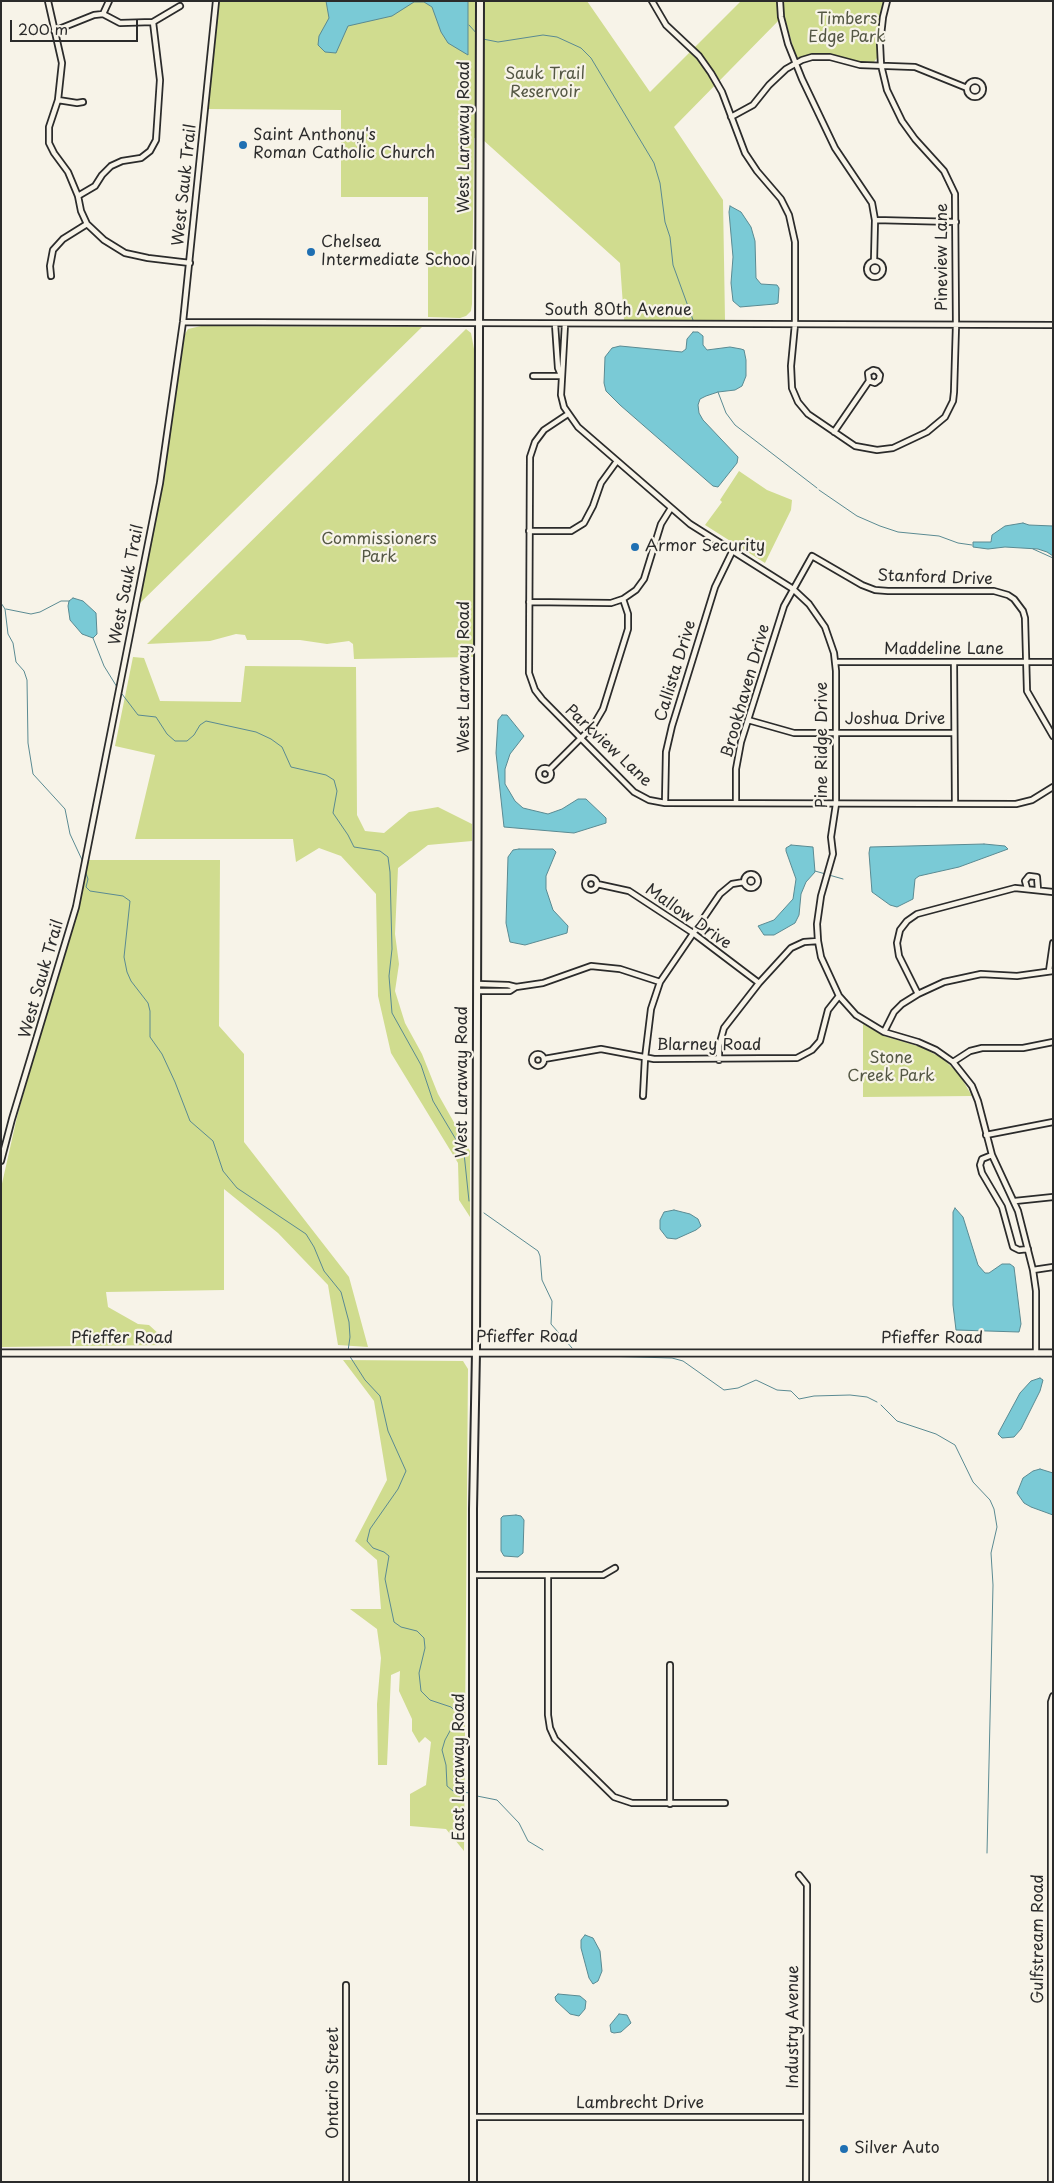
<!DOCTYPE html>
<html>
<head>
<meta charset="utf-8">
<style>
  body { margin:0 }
  #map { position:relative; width:1054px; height:2183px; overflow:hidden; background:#f7f3e8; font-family:"Playpen Sans",sans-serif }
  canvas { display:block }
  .frame { position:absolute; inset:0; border:2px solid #2b2b2b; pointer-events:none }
  .scale { position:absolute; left:10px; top:20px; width:128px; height:22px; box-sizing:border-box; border:2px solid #2b2b2b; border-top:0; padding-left:6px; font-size:15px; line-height:18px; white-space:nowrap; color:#2b2b2b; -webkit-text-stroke:4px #f7f3e8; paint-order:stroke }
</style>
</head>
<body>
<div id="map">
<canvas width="1054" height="2183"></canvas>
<div class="frame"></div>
<div class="scale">200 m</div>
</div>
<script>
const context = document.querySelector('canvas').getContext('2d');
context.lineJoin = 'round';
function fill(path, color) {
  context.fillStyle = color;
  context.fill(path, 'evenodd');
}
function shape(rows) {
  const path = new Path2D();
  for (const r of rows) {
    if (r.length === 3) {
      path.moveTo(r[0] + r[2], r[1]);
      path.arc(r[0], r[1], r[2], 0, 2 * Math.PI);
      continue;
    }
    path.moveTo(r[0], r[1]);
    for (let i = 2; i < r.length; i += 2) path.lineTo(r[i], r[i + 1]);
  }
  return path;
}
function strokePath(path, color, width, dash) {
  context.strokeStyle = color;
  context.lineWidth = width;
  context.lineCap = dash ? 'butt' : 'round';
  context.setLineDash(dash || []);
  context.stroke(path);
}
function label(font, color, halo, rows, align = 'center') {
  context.font = font + ' "Playpen Sans",sans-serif';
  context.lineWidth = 4.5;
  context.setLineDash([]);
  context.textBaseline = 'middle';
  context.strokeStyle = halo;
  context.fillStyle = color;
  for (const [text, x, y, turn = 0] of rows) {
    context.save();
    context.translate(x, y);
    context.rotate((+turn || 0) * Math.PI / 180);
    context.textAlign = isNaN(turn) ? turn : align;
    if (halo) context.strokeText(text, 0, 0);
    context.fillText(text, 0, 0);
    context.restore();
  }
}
fill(shape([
  [219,1,587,1,650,92,741,1,884,1,878,32,877,58,874,62,858,62,828,54,814,54,800,58,796,57,784,15,674,127,723,200,725,320,624,320,620,263,482,139,474,138,472,304,471,311,466,316,460,318,428,317,428,197,341,197,341,110,208,109],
  [201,326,422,327,139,604,160,497,185,334,188,329],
  [466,329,471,333,474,349,475,649,473,657,354,659,353,644,349,641,327,644,300,640,247,640,245,635,236,634,210,641,147,644],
  [739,471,767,490,792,500,791,510,765,563,705,525,722,502,720,500],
  [133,657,144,658,160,701,241,702,245,666,356,667,357,815,365,831,384,833,409,812,438,807,472,824,472,841,428,845,398,868,395,934,399,964,395,991,405,1023,422,1054,438,1094,470,1151,470,1217,459,1200,458,1163,391,1053,378,996,376,894,341,856,319,848,296,862,293,839,135,839,155,755,115,746],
  [87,860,220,860,219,1026,244,1054,244,1142,349,1277,368,1347,338,1345,328,1285,278,1233,224,1189,224,1290,106,1292,108,1307,138,1324,149,1325,171,1345,1,1347,1,1188,17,1117,75,911],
  [863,1024,884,1036,921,1047,942,1058,959,1074,972,1096,863,1097],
  [343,1360,463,1361,468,1369,464,1851,446,1829,410,1826,410,1794,426,1785,431,1742,425,1737,419,1743,412,1731,412,1719,399,1691,400,1671,391,1675,387,1765,378,1765,377,1704,381,1658,377,1629,350,1609,381,1609,377,1560,355,1541,387,1480,374,1401]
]), '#d0dc8f');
const water = shape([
  [326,1,468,1,468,55,448,43,441,32,432,7,424,2,414,2,392,16,348,26,336,53,325,52,318,45,319,36,329,18,326,1],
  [730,206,741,212,751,227,755,241,756,278,761,284,777,285,779,288,778,303,775,304,740,307,733,301,731,283,733,257,729,212,730,206],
  [693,332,698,332,703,336,703,345,707,350,730,347,741,349,744,350,746,360,746,376,742,386,735,390,718,392,706,396,700,399,698,405,699,413,703,420,738,457,737,463,718,487,713,486,620,405,606,391,604,383,605,357,612,348,620,346,682,352,686,349,687,339,693,332],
  [1023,523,1029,525,1053,526,1053,556,1047,552,1038,549,1005,547,988,549,973,547,973,542,991,542,992,535,1005,526,1023,523],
  [73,598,83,601,96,613,97,634,93,638,82,634,70,620,68,606,69,601,73,598],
  [502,715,507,715,524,736,510,754,505,769,505,784,515,801,523,808,548,814,562,809,578,799,586,799,606,818,606,823,574,833,504,827,496,753,498,720,502,715],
  [984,844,1005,846,1008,849,959,867,919,876,915,879,913,899,897,907,890,905,872,892,869,853,870,847,984,844],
  [791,845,813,847,815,872,806,882,801,894,799,915,795,923,774,935,764,935,758,926,774,920,793,899,796,879,786,851,786,848,791,845],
  [519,849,553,849,556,852,546,876,546,889,553,910,568,926,567,933,525,945,510,942,506,923,508,857,513,850,519,849],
  [955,1208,963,1217,978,1265,985,1273,989,1273,1002,1264,1010,1264,1014,1267,1021,1324,1019,1332,956,1330,953,1305,953,1212,955,1208],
  [674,1210,690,1214,698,1219,701,1226,696,1230,676,1239,667,1238,660,1229,660,1220,664,1212,674,1210],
  [1040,1378,1043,1380,1040,1391,1021,1429,1014,1437,1002,1438,998,1434,1000,1430,1020,1393,1031,1381,1040,1378],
  [1040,1469,1053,1473,1053,1515,1031,1507,1024,1503,1017,1493,1023,1478,1033,1471,1040,1469],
  [516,1515,521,1516,524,1520,523,1553,518,1557,504,1556,501,1551,501,1518,503,1516,516,1515],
  [585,1935,593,1938,600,1951,602,1971,598,1981,593,1984,589,1978,581,1948,581,1940,585,1935],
  [558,1994,580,1996,586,2001,585,2009,579,2016,570,2014,556,2001,555,1997,558,1994],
  [619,2014,627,2015,631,2023,621,2032,614,2033,611,2032,610,2025,619,2014]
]);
fill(water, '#7acad6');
strokePath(water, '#5a8a92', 1);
strokePath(shape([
  [469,25,478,35],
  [483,39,498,42,543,35,557,37,581,48,591,58,654,163,660,183,665,222,670,237,673,265,693,320],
  [718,392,726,413,735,425,817,488],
  [819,490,857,516,880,526,898,532,939,536,958,543,972,545],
  [1033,549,1053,558],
  [1,603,5,609,8,634,13,643,16,662,24,671,27,680,28,743,33,774,65,809,70,834,83,862],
  [6,609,31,614,40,612,61,601,69,601],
  [93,638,104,666,117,687],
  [122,694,138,715,156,717,167,734,175,741,187,741,194,735,200,725,206,721,256,732,271,739,282,747,291,767,326,775,334,780,337,791,333,813,348,835,354,847,380,851,388,857,390,872,392,949,389,976,392,1013,421,1065,433,1101,464,1153,469,1201],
  [85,871,88,879,86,887,90,891,123,896,130,901,124,957,127,972,131,981,148,1003,150,1011,150,1037,162,1054,175,1082,190,1121,213,1141,223,1171,237,1188,306,1234,314,1247,324,1271,341,1292,349,1322,350,1337,348,1351],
  [815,871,843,879],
  [484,1213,538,1251,540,1256,542,1280,552,1301,551,1324,572,1348],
  [349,1355,365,1380,380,1396,388,1431,406,1471,398,1489,370,1529,367,1541,373,1548,384,1552,389,1556,385,1579,394,1622,401,1627,417,1631,424,1638,425,1648,419,1673,421,1691,430,1700,451,1707,456,1712,456,1720,445,1740,442,1750,446,1765,447,1786,453,1791,470,1793],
  [603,1356,672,1358,683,1361,724,1390,738,1388,756,1380,777,1390,791,1391,799,1399,814,1396,850,1395,867,1397,877,1402],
  [881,1405,897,1421,936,1434,955,1445,973,1482,990,1500,994,1509,997,1527,991,1553,993,1585,987,1853],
  [477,1796,497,1800,519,1823,528,1841,543,1850]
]), '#5a8a92', 1);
const minor = shape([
  [48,1,62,63,58,100,49,127,49,143,54,153,68,172,78,196,81,211,87,224,104,240,125,253,148,258,190,263],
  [652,1,666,25,699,56,711,73,722,92,745,153,757,171,781,199,789,215,795,242,795,324,791,366,792,388,798,402,808,414,855,446,877,450,893,448,927,432,945,417,953,401,954,392,956,325,955,194,944,171,915,139,902,121,887,90,881,65,880,44,883,17,887,1],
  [780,1,781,17,788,44,802,79,835,148,872,203,875,220,874,261],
  [103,14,109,1],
  [54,31,94,15,103,14,120,23,153,22,180,6],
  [975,89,8],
  [58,100,77,103,83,102],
  [731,117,753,105,769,85,786,69,802,60,812,57,830,57,860,65,915,67,967,88],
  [78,196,95,186,102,175,111,166,122,161,141,158,150,151,156,140,160,80,153,22],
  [875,220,956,222],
  [875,269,8],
  [51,276,50,266,53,250,63,239,87,224],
  [183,322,1053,325],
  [555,324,558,368,561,375],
  [565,324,561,395,564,407,578,427,690,524,793,589,809,604,825,627,834,653,836,671,836,804,831,837,833,854,821,896,817,924,818,941,821,957,839,996,856,1015,884,1032,918,1042,936,1050,953,1062,972,1086,978,1101,992,1155,1018,1211,1033,1270,1036,1291,1036,1353],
  [533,376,562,376],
  [568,414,544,430,535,442,530,457,529,673,535,690,542,699,634,792,649,800,665,803,1016,804,1032,800,1053,787],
  [834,432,869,381,868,373,873,370,877,371,880,375,879,380,875,383,869,381],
  [529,531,571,531,584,523,593,506,601,483,617,461],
  [529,602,611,603,623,599,636,590,644,579,661,524,671,508],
  [835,662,1053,662],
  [954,662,955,804],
  [748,720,794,733,954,733],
  [545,774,6],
  [549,770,593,726,603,709,628,629,628,614,623,599],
  [665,803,666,752,672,726,715,587,732,552],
  [736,803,736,769,741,742,784,606,812,556,862,585,875,590,888,591,994,591,1008,595,1014,599,1023,611,1025,618,1027,691,1053,736],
  [751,881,7],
  [591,884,6],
  [597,884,629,891,693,933,759,983],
  [1027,888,1025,881,1029,876,1037,877,1038,890],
  [1049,971,1053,943],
  [477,984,508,985,516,987],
  [477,991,510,991,516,987,543,983,591,966,620,969,660,982],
  [918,994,899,956,897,943,900,930,907,921,917,914,1015,888,1053,892],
  [884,1032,894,1012,902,1004,918,994,944,982,981,974,1017,976,1053,971],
  [538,1060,6],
  [544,1059,601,1049,654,1059,797,1058,812,1050,820,1041,828,1010,839,996],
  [719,1060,719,1046,724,1028,759,983,791,948,804,942,818,941],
  [953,1062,970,1051,982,1048,1023,1048,1053,1042],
  [643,1096,645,1058,651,1009,660,982,720,894,732,884,744,882],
  [986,1135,1053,1122],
  [992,1155,982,1159,980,1165,982,1173,1002,1207,1013,1247,1019,1250,1028,1249],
  [1,1161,12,1119,76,907,160,483,183,322,216,1],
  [1015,1201,1053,1197],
  [1033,1270,1053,1267],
  [473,1575,603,1575,615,1568],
  [548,1576,548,1715,550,1728,555,1739,614,1797,632,1803,725,1803],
  [670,1804,670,1665],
  [799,1875,807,1885,806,2182],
  [346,1985,346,2182],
  [474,2117,806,2117],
  [1051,2182,1051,1702,1053,1696]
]);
const tertiary = shape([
  [1,1353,1053,1353]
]);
const secondary = shape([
  [473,2182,473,1509,476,1352,480,1]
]);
strokePath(minor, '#2b2b2b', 8);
strokePath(tertiary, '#2b2b2b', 9);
strokePath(secondary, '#2b2b2b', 10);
strokePath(minor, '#f7f3e8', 4.5);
strokePath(tertiary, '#f7f3e8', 5.5);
strokePath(secondary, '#f7f3e8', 6);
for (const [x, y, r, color] of [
  [243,145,5,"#1f6fb2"],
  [311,252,5,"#1f6fb2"],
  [635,547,5,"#1f6fb2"],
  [844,2149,5,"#1f6fb2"]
]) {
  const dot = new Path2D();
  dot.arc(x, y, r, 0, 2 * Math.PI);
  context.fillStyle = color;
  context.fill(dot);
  strokePath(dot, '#f7f3e8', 2);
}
label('16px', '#545744', '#f7f3e8', [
  ["Timbers",847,20],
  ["Edge Park",847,38],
  ["Sauk Trail",545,75],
  ["Reservoir",545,93],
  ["Commissioners",379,540],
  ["Park",379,558],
  ["Stone",891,1059],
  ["Creek Park",891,1077]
]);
label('16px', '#2b2b2b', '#f7f3e8', [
  ["Saint Anthony's",253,136],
  ["Roman Catholic Church",253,154],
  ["Chelsea",321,243],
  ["Intermediate School",321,261],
  ["Armor Security",645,547],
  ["Silver Auto",854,2149]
], 'left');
label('16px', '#2b2b2b', '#f7f3e8', [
  ["West Laraway Road",465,137,-90],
  ["West Sauk Trail",185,185,-84],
  ["Pineview Lane",943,257,-90],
  ["South 80th Avenue",618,311],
  ["Stanford Drive",935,578,2],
  ["West Sauk Trail",127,585,-79],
  ["Maddeline Lane",944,650],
  ["Callista Drive",676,671,-73],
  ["West Laraway Road",465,677,-90],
  ["Brookhaven Drive",746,691,-74],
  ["Joshua Drive",895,720],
  ["Pine Ridge Drive",823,745,-90],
  ["Parkview Lane",608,746,43],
  ["Mallow Drive",688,917,35],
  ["West Sauk Trail",42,979,-74],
  ["Blarney Road",709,1046],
  ["West Laraway Road",463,1082,-90],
  ["Pfieffer Road",527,1338],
  ["Pfieffer Road",122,1339],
  ["Pfieffer Road",932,1339],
  ["East Laraway Road",460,1767,-90],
  ["Gulfstream Road",1039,1939,-90],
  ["Industry Avenue",794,2027,-90],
  ["Ontario Street",334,2083,-90],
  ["Lambrecht Drive",640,2104]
]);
</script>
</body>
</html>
